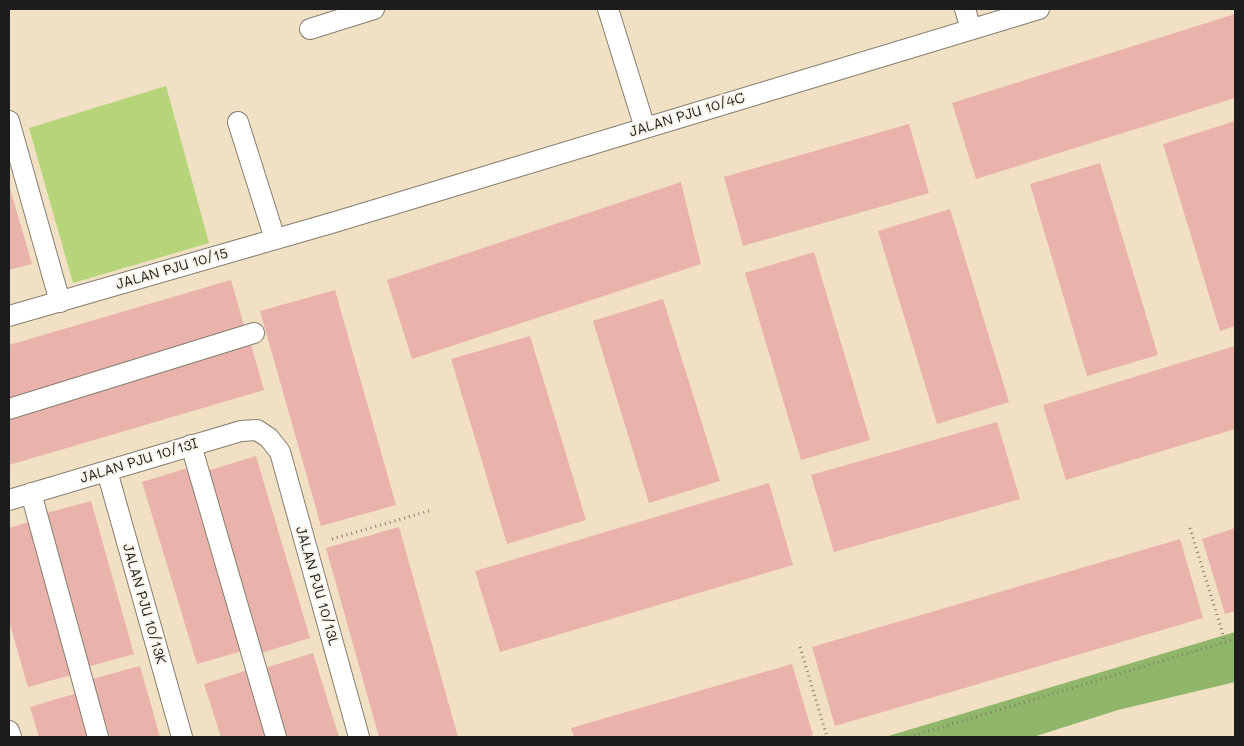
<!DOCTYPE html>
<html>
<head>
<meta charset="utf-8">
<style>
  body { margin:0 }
  #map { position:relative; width:1244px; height:746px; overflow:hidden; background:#f1e0c3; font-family:Mali,sans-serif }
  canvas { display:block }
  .frame { position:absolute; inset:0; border:10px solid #1c1c1c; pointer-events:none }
</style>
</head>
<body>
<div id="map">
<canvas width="1244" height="746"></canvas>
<div class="frame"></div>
</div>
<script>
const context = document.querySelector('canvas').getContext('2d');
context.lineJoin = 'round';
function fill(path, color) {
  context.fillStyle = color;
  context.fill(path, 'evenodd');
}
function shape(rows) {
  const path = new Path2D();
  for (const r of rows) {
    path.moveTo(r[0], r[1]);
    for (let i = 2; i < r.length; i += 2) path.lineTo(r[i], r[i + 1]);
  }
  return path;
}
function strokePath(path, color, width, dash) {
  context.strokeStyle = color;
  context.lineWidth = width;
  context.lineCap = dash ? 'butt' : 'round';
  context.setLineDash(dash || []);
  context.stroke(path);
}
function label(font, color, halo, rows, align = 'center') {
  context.font = font + ' Mali,sans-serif';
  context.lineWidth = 4;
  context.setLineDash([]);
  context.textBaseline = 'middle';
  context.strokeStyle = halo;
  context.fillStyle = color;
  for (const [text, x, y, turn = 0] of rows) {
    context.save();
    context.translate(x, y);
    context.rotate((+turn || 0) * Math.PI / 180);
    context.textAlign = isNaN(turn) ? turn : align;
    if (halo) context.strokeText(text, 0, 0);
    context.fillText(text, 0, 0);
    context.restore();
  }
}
fill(shape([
  [166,86,209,243,73,283,29,128]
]), '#b6d47a');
fill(shape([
  [1235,632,1235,682,1118,710,1033,737,885,737]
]), '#90b66a');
fill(shape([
  [1235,14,1235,98,976,179,952,103],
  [1235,121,1235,326,1220,331,1163,144],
  [909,124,929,193,743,246,724,177],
  [1100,163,1158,355,1087,376,1030,184],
  [681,182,701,264,412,359,387,280],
  [9,185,32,264,9,270],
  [950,209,1009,402,937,424,878,231],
  [814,252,870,440,801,460,745,273],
  [231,280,245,329,9,398,9,345],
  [335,290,396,505,321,526,260,311],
  [663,299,720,481,649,503,593,321],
  [530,336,586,520,507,544,451,359],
  [250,341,264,390,9,465,9,411],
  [1235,346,1235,429,1066,480,1043,405],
  [997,422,1020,499,834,552,811,475],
  [256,456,310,638,261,653,207,471],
  [191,467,246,650,197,664,142,482],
  [769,483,793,565,500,652,475,571],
  [91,501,134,654,87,667,43,514],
  [32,521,75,674,28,687,9,621,9,528],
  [399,527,458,737,379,737,326,548],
  [1235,528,1235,611,1225,614,1202,539],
  [1180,539,1203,618,835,726,812,647],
  [313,653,339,737,287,737,265,668],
  [792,664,813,735,806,737,574,737,571,728],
  [140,666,160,737,110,737,92,679],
  [251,669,273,737,221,737,204,684],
  [77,693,90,737,39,737,30,707]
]), '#e9b3ac');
const minor = shape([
  [608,9,645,128],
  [965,9,971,29],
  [310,29,374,9],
  [9,121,60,302],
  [238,122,275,239],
  [9,316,335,222,1039,9],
  [9,409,254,333],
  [191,445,276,737],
  [107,471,182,737],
  [31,493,98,737],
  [9,500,241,431,257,430,269,438,280,452,359,737],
  [9,731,11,737]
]);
strokePath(minor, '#867e70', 22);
strokePath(shape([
  [1190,528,1225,641],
  [332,539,429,511],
  [800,647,827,737],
  [909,737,1235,639]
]), '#867e70', 3, [1, 4]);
strokePath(minor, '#fff', 20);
label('14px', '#1c1c1c', '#f7f3e8', [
  ["JALAN PJU 10/4C",687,115,-17],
  ["JALAN PJU 10/15",172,269,-16],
  ["JALAN PJU 10/13I",139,461,-17],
  ["JALAN PJU 10/13L",317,586,74],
  ["JALAN PJU 10/13K",144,604,74]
]);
</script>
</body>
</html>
